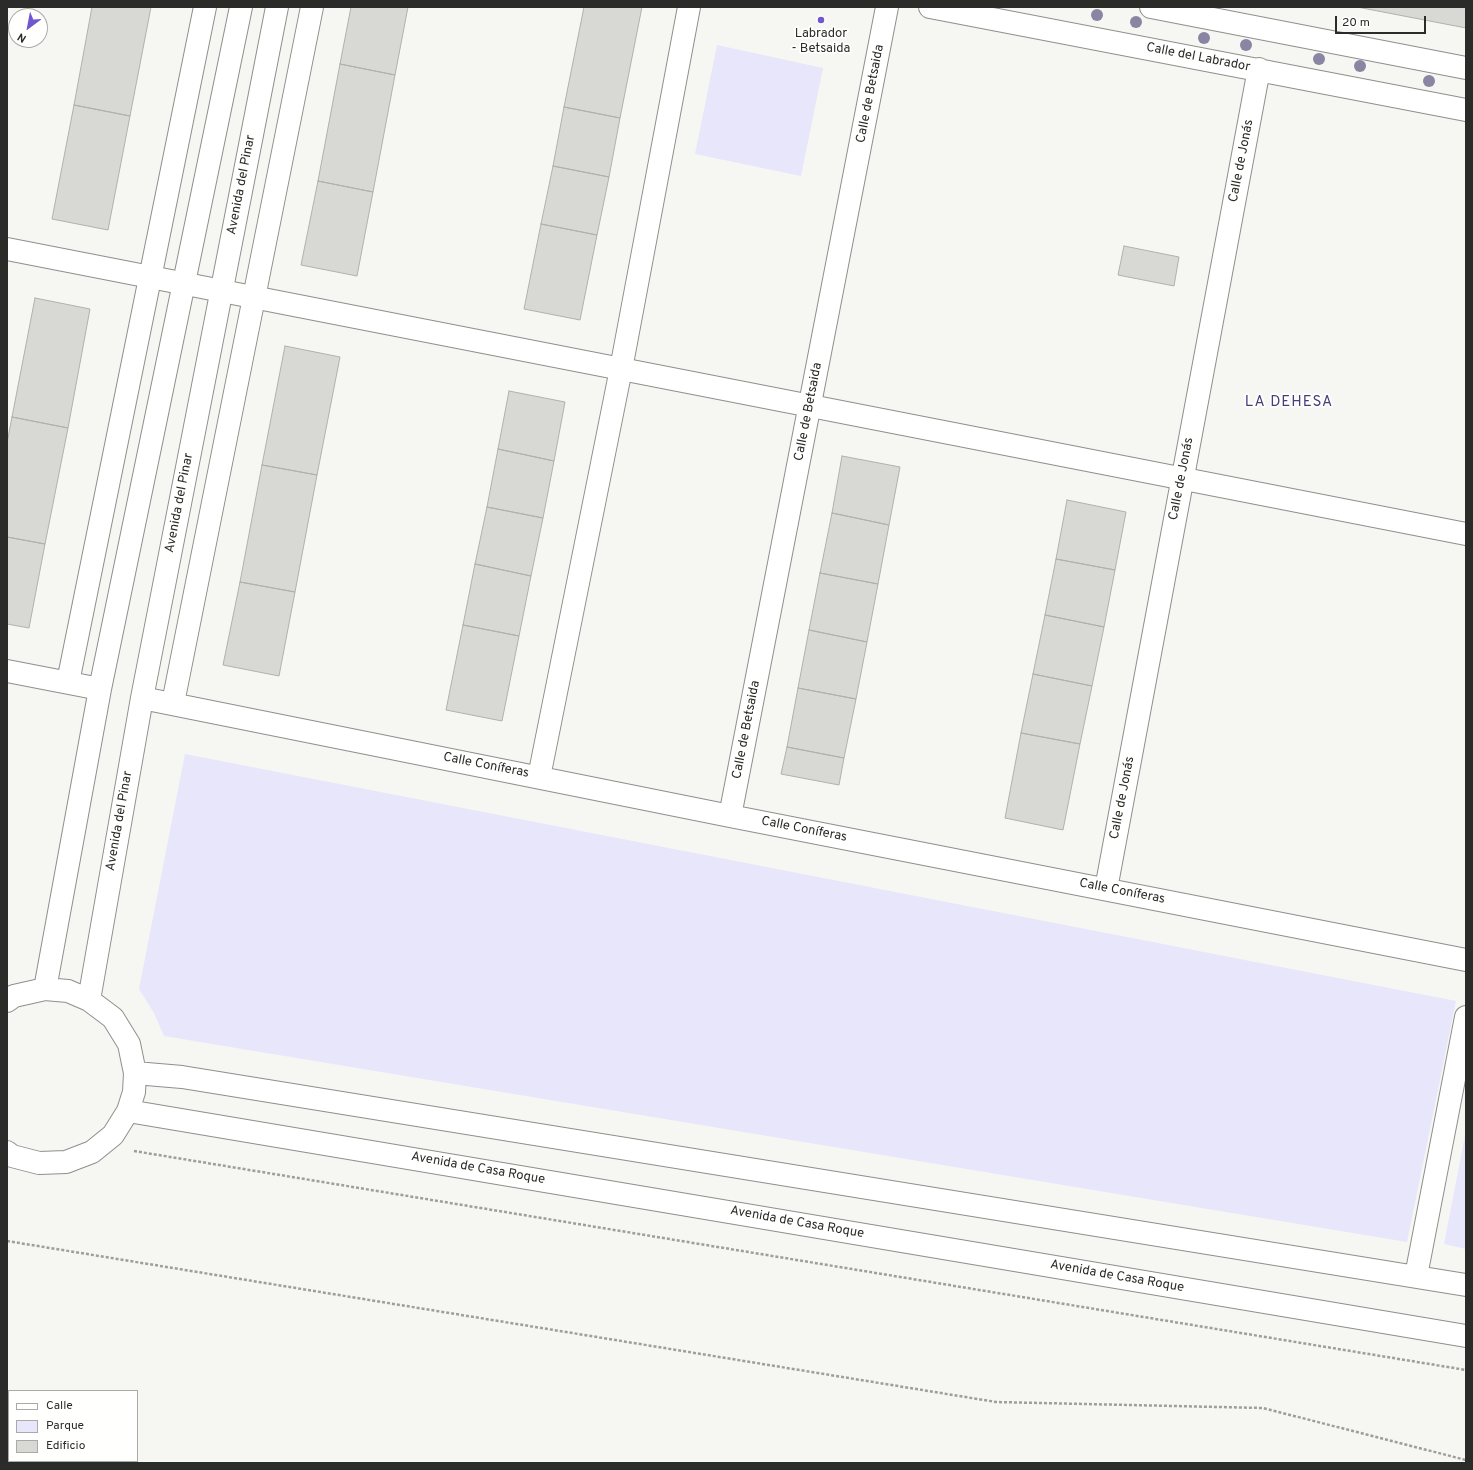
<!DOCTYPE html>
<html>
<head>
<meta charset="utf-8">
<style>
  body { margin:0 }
  #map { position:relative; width:1473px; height:1470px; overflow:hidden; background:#f6f6f3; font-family:Overpass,sans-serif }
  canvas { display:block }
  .frame { position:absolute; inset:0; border:8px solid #2b2b29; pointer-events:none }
  .legend { position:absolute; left:8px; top:1390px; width:130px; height:72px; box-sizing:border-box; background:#fffffe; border:1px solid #aaaaa9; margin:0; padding:5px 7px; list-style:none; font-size:12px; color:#2b2b29 }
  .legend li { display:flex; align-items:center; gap:8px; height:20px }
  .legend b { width:20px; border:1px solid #aaaaa9 }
  .north { position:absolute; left:8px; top:8px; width:40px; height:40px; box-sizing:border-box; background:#fffffe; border:1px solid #aaaaa9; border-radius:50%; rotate:212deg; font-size:11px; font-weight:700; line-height:16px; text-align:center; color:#2b2b29 }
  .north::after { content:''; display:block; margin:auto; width:14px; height:18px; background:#7057d1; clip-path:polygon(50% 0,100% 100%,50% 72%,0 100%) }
  .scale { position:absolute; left:1335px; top:16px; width:91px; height:18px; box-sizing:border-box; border:2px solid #2b2b29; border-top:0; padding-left:5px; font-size:12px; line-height:14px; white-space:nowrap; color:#2b2b29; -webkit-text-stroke:3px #fffffe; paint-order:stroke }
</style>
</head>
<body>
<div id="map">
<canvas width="1473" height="1470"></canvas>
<div class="frame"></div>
<ul class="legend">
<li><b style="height:5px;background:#fff"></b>Calle</li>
<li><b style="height:11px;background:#e8e6fb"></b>Parque</li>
<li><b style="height:11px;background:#d8d8d5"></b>Edificio</li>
</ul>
<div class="north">N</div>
<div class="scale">20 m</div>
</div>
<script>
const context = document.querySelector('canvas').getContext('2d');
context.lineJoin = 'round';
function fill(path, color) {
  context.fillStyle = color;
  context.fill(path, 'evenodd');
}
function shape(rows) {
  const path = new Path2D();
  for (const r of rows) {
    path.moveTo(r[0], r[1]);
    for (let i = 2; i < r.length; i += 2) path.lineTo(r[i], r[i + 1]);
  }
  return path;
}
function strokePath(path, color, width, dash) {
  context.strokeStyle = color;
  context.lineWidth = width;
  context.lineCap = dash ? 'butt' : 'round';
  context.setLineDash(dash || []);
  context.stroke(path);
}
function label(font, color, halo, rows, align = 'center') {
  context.font = font + ' Overpass,sans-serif';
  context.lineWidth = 3.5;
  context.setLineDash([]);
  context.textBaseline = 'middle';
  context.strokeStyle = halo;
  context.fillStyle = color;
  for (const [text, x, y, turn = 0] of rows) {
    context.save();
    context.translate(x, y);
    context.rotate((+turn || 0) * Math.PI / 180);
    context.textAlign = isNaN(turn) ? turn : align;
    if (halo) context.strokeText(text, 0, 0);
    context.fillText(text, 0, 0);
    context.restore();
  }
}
fill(shape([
  [717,45,823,68,801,176,695,154],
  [185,754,1456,1001,1407,1242,164,1036,154,1013,139,989],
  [1466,1130,1466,1249,1444,1244]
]), '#e8e6fb');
const building = shape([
  [92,7,151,7,130,116,74,105,92,7],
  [351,7,408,7,395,75,340,64,351,7],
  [584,7,642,7,620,118,564,107,584,7],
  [1357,7,1466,7,1466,28,1357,7],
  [340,64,395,75,373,192,318,181,340,64],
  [74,105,130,116,108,230,52,219,74,105],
  [564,107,620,118,609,177,553,166,564,107],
  [553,166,609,177,597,235,541,224,553,166],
  [318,181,373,192,357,276,301,265,318,181],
  [541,224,597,235,580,320,524,309,541,224],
  [1124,246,1179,257,1174,286,1118,275,1124,246],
  [35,298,90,309,68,428,12,417,35,298],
  [285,346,340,357,317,475,262,465,285,346],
  [509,391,565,402,554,461,498,449,509,391],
  [12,417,68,428,45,544,7,537,7,443,12,417],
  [498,449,554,461,543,518,487,507,498,449],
  [842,456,900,467,889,525,832,513,842,456],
  [262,465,317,475,295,592,240,582,262,465],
  [1067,500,1126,512,1115,570,1056,559,1067,500],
  [487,507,543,518,531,576,475,564,487,507],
  [832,513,889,525,878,584,820,573,832,513],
  [7,537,45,544,29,628,7,624,7,537],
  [1056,559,1115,570,1104,627,1045,615,1056,559],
  [475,564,531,576,519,636,463,625,475,564],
  [820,573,878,584,867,642,809,630,820,573],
  [240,582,295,592,279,676,223,665,240,582],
  [1045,615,1104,627,1092,686,1033,674,1045,615],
  [463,625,519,636,502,721,446,710,463,625],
  [809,630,867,642,856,699,798,688,809,630],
  [1033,674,1092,686,1080,744,1021,733,1033,674],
  [798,688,856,699,844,758,787,747,798,688],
  [1021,733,1080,744,1063,830,1005,818,1021,733],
  [787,747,844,758,839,785,781,774,787,747]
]);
fill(building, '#d8d8d5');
strokePath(building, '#b0b0ad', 1);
const pedestrian = shape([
  [7,249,1466,534]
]);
const minor = shape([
  [930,7,1466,110],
  [1151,7,1466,68],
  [7,671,100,689],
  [68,682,205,7],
  [142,698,730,816,1466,960],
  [173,703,312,7],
  [539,777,621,369,689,7],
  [730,816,887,7],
  [1106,889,1259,69],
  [45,989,100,689,241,7],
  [89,1000,142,698,277,7],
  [7,1001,14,996,45,989,68,991,89,1000,113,1018,129,1044,135,1073,134,1092,128,1111,113,1135,92,1152,66,1162,39,1163,12,1156,7,1152],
  [135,1073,182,1077,1466,1285],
  [128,1111,1466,1336],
  [1416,1276,1466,1017]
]);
strokePath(pedestrian, '#8f8f8c', 24);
strokePath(minor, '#8f8f8c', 24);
strokePath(shape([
  [134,1151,1466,1370],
  [7,1241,996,1402,1263,1408,1466,1460]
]), '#9e9e9b', 2.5, [3, 2]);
strokePath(pedestrian, '#fff', 22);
strokePath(minor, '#fff', 22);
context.fillStyle = '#8a85a2';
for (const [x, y] of [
  [1097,15],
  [1136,22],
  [1204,38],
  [1246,45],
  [1319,59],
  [1360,66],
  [1429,81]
]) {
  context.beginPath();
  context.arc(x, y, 6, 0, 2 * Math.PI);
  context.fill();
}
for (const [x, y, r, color] of [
  [821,20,4,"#7057d1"]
]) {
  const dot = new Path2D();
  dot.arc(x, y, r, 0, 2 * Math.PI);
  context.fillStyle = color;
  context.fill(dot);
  strokePath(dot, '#fffffe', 1.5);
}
label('13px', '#2b2b29', '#fffffe', [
  ["Labrador",821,34],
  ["- Betsaida",821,49]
]);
label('13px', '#2b2b29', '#fffffe', [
  ["Calle del Labrador",1198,58,11],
  ["Calle de Betsaida",871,94,-79],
  ["Calle de Jonás",1242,161,-79],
  ["Avenida del Pinar",242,185,-79],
  ["Calle de Betsaida",809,412,-79],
  ["Calle de Jonás",1182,479,-79],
  ["Avenida del Pinar",180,503,-79],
  ["Calle de Betsaida",747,730,-79],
  ["Calle Coníferas",486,766,11],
  ["Calle de Jonás",1123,798,-79],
  ["Avenida del Pinar",120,821,-80],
  ["Calle Coníferas",804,830,11],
  ["Calle Coníferas",1122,892,11],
  ["Avenida de Casa Roque",478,1169,10],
  ["Avenida de Casa Roque",797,1223,10],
  ["Avenida de Casa Roque",1117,1277,10]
]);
context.letterSpacing = '1px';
label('15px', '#473d7a', '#fffffe', [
  ["LA DEHESA",1289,403]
]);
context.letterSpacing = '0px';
</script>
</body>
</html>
